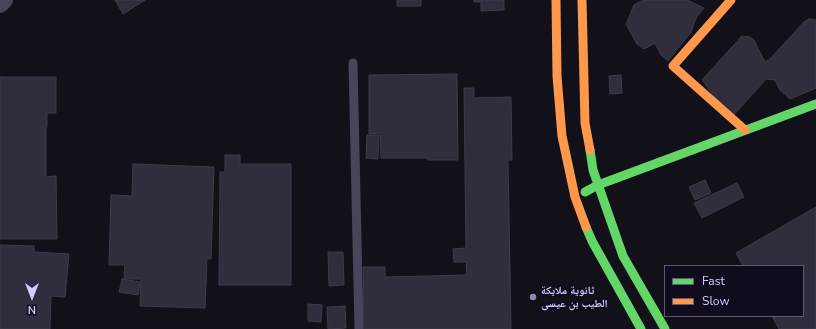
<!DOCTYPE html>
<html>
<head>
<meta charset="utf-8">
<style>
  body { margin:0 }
  #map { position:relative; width:816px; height:329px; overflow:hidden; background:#121019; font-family:"Nunito Sans",sans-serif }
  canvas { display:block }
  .legend { position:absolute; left:664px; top:265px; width:140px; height:52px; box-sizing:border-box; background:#110c1d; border:1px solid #5f5877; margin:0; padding:5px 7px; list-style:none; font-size:12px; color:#d5cafd }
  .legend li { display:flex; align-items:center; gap:8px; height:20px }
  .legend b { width:20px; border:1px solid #5f5877 }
  .north { position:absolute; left:12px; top:277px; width:40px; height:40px; -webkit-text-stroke:3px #110c1d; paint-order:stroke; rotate:180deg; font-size:11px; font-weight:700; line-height:16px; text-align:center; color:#d5cafd }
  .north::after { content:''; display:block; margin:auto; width:14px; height:18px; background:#d5cafd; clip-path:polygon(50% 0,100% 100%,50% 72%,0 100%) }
</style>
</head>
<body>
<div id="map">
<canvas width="816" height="329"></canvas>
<ul class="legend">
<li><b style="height:5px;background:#63d668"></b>Fast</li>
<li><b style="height:5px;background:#ff974d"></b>Slow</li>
</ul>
<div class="north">N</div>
</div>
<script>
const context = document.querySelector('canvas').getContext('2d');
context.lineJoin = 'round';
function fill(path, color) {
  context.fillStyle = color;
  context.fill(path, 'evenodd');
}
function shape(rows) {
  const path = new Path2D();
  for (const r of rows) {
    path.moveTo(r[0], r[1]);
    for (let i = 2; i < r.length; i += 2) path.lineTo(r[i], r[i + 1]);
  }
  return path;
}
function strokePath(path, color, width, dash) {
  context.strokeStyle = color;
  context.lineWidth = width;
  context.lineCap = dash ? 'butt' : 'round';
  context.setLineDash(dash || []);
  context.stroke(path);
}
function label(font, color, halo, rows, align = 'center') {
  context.font = font + ' "Nunito Sans","Noto Naskh Arabic",sans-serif';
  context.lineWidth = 4;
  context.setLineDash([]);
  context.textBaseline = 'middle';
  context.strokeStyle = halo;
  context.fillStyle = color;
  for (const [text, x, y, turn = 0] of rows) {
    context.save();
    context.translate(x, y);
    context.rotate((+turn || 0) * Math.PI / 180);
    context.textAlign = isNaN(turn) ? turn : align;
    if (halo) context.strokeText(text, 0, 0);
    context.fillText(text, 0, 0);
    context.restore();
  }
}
const building = shape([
  [115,0,145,0,123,14,115,0],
  [397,0,421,0,421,6,397,6,397,0],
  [474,0,504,0,504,10,481,11,481,2,474,2,474,0],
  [643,0,687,0,704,8,697,16,691,32,668,61,661,55,655,43,644,49,637,44,626,24,634,5,643,0],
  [809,19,816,20,816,88,790,99,780,90,775,80,766,79,731,118,702,80,742,36,750,37,754,40,765,62,770,59,804,22,809,19],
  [457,74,458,160,428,160,428,158,381,158,380,133,369,134,369,75,457,74],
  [621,75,622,93,610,94,609,76,621,75],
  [0,77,56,77,56,113,47,113,47,127,46,127,46,177,56,176,57,239,0,239,0,77],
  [464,88,474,88,474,98,511,97,512,160,508,160,511,329,364,329,363,267,385,267,385,277,467,275,466,262,454,262,453,249,466,248,464,88],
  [367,135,379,135,378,159,366,158,367,135],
  [225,155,240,155,240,164,291,164,291,285,219,285,220,172,225,172,225,155],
  [133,164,214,167,211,259,207,259,205,308,140,306,141,279,124,279,125,265,109,265,111,195,132,196,133,164],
  [705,180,711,193,695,200,689,187,705,180],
  [737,183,744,197,702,218,694,203,737,183],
  [816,207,816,329,779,329,772,316,803,316,803,266,743,266,736,253,816,207],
  [0,245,34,246,34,252,69,254,65,297,51,296,50,329,0,329,0,245],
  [328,252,343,252,344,285,329,286,328,252],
  [122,279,140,282,138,295,119,292,122,279],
  [308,304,322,305,321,322,308,321,308,304],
  [345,306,346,328,328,329,327,307,345,306]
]);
fill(building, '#312d3c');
strokePath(building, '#403a4d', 1);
strokePath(shape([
  [353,63,359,329]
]), '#48455a', 9);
strokePath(shape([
  [0,4,4,0]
]), '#48455a', 18);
strokePath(shape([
  [590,150,593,170,623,256,665,329],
  [585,192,598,185,816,104],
  [586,227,592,241,641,329]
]), '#63d668', 9);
strokePath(shape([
  [556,0,557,76,562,136,575,197,586,227],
  [582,0,585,123,590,150],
  [731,0,673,66,745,130]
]), '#ff974d', 9);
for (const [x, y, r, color] of [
  [533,297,4,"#9189ad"]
]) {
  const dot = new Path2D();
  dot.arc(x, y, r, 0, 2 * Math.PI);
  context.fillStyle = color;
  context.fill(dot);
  strokePath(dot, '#110c1d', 1.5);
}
label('bold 11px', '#d5cafd', '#110c1d', [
  ["ثانوية ملايكة",541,291],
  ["الطيب بن عيسى",541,304]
], 'left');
</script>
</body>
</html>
